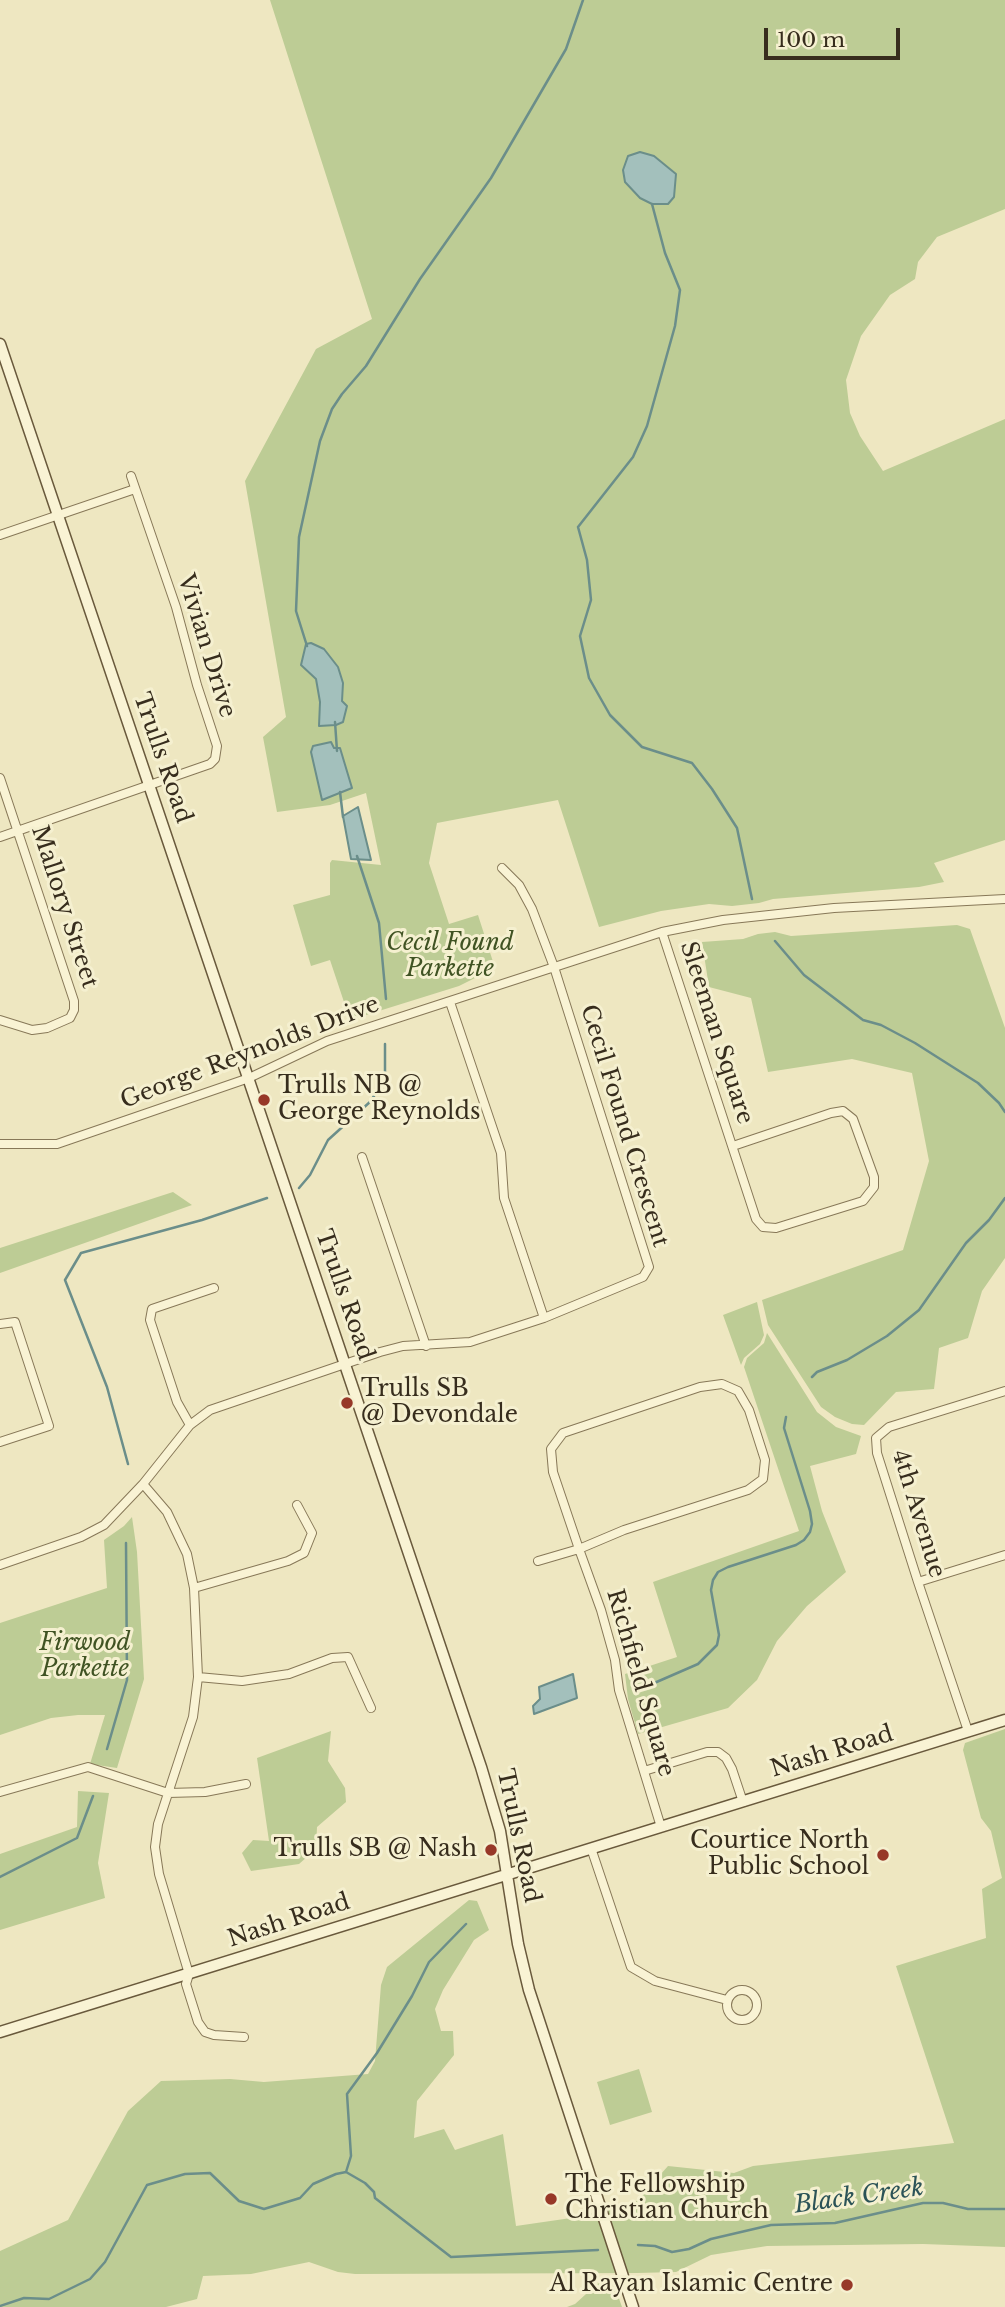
<!DOCTYPE html>
<html>
<head>
<meta charset="utf-8">
<style>
  body { margin:0 }
  #map { position:relative; width:1005px; height:2307px; overflow:hidden; background:#eee7c1; font-family:"Libre Baskerville",serif }
  canvas { display:block }
  .scale { position:absolute; left:764px; top:28px; width:136px; height:32px; box-sizing:border-box; border:4px solid #372d1d; border-top:0; padding-left:9px; font-size:21px; line-height:24px; white-space:nowrap; color:#372d1d; -webkit-text-stroke:5px #f5f0d0; paint-order:stroke }
</style>
</head>
<body>
<div id="map">
<canvas width="1005" height="2307"></canvas>
<div class="scale">100 m</div>
</div>
<script>
const context = document.querySelector('canvas').getContext('2d');
context.lineJoin = 'round';
function fill(path, color) {
  context.fillStyle = color;
  context.fill(path, 'evenodd');
}
function shape(rows) {
  const path = new Path2D();
  for (const r of rows) {
    if (r.length === 3) {
      path.moveTo(r[0] + r[2], r[1]);
      path.arc(r[0], r[1], r[2], 0, 2 * Math.PI);
      continue;
    }
    path.moveTo(r[0], r[1]);
    for (let i = 2; i < r.length; i += 2) path.lineTo(r[i], r[i + 1]);
  }
  return path;
}
function strokePath(path, color, width, dash) {
  context.strokeStyle = color;
  context.lineWidth = width;
  context.lineCap = dash ? 'butt' : 'round';
  context.setLineDash(dash || []);
  context.stroke(path);
}
function label(font, color, halo, rows, align = 'center') {
  context.font = font + ' "Libre Baskerville",serif';
  context.lineWidth = 6;
  context.setLineDash([]);
  context.textBaseline = 'middle';
  context.strokeStyle = halo;
  context.fillStyle = color;
  for (const [text, x, y, turn = 0] of rows) {
    context.save();
    context.translate(x, y);
    context.rotate((+turn || 0) * Math.PI / 180);
    context.textAlign = isNaN(turn) ? turn : align;
    if (halo) context.strokeText(text, 0, 0);
    context.fillText(text, 0, 0);
    context.restore();
  }
}
fill(shape([
  [270,0,1005,0,1005,209,937,237,918,262,915,279,890,295,861,336,846,380,850,413,860,436,883,471,1005,419,1005,840,934,863,944,882,919,887,773,899,759,903,732,906,709,904,661,911,599,927,558,800,437,823,429,863,449,924,478,915,495,968,459,986,350,1020,330,960,311,966,293,905,330,895,330,863,332,860,381,865,366,793,330,805,277,812,263,737,286,717,245,481,316,349,372,319],
  [316,679,343,683,342,701,319,726,320,702],
  [957,925,970,929,1005,1028,1005,1258,982,1291,968,1338,939,1348,934,1389,896,1392,864,1425,852,1424,835,1417,821,1407,768,1325,762,1300,903,1250,929,1161,912,1073,852,1059,768,1072,751,998,709,987,702,942,743,939,758,934,775,932,791,936],
  [173,1192,192,1205,0,1273,0,1248],
  [757,1302,764,1335,760,1344,744,1358,741,1365,723,1315],
  [767,1333,817,1412,836,1427,861,1436,856,1454,810,1466,822,1511,846,1572,807,1606,777,1641,757,1680,728,1708,638,1734,628,1699,625,1674,677,1657,653,1582,799,1531,744,1367,747,1358,764,1343],
  [132,1517,137,1552,144,1679,117,1768,90,1764,105,1715,78,1715,51,1718,0,1735,0,1623,107,1588,104,1540,124,1526],
  [1005,1729,1005,2247,923,2244,767,2246,711,2255,676,2272,637,2273,355,2274,338,2272,309,2262,251,2274,203,2276,197,2299,166,2307,0,2307,0,2251,68,2220,128,2111,161,2081,230,2079,264,2082,368,2074,375,2061,381,1985,387,1967,469,1900,477,1901,489,1930,474,1940,443,1990,435,2009,441,2031,453,2031,454,2055,417,2101,414,2138,444,2129,455,2150,503,2134,516,2226,578,2217,637,2201,668,2166,734,2173,753,2166,954,2143,896,1966,986,1938,982,1889,1002,1878,991,1831,981,1818,963,1750,965,1743],
  [331,1731,328,1761,345,1788,346,1802,317,1827,316,1849,299,1864,251,1871,242,1853,253,1840,269,1841,257,1758],
  [78,1791,109,1793,98,1863,105,1898,0,1930,0,1854,77,1827],
  [639,2069,652,2112,610,2125,597,2082],
  [611,2276,622,2307,567,2307,575,2304,596,2285]
]), '#bdcc95');
const water = shape([
  [640,152,654,156,676,174,674,197,668,204,652,204,640,198,625,182,623,170,628,156,640,152],
  [311,643,324,649,338,667,343,683,342,701,347,706,343,722,336,725,319,726,320,702,316,679,301,665,306,644,311,643],
  [331,742,334,748,340,748,352,788,322,800,311,752,313,746,331,742],
  [358,807,371,860,351,859,343,816,358,807],
  [573,1674,577,1698,534,1714,533,1706,540,1699,539,1687,573,1674]
]);
fill(water, '#a3c0bc');
strokePath(water, '#6b8e8a', 2);
strokePath(shape([
  [652,204,665,253,680,290,675,326,647,426,633,457,578,527,587,560,591,600,580,636,589,678,610,715,642,747,692,763,712,789,737,828,752,899],
  [307,646,296,611,299,537,320,441,332,409,342,394,366,366,420,279,491,178,566,49,583,0],
  [335,722,337,751],
  [340,792,343,817],
  [357,856,379,923,386,999],
  [775,941,804,975,863,1020,881,1025,915,1043,978,1083,999,1103,1005,1112],
  [299,1188,310,1175,328,1140,371,1101,385,1077,385,1044],
  [812,1377,817,1372,847,1360,887,1336,919,1310,966,1243,989,1220,1005,1198],
  [128,1464,107,1387,65,1280,81,1253,202,1220,267,1198],
  [652,1684,698,1664,717,1645,719,1635,711,1590,713,1580,718,1572,728,1567,796,1545,804,1540,810,1532,812,1524,810,1511,784,1428,786,1417],
  [107,1749,127,1680,126,1543],
  [0,1877,77,1838,93,1796],
  [346,2172,351,2156,347,2094,377,2053,412,1996,429,1962,466,1924],
  [638,2245,655,2246,672,2252,689,2249,711,2239,771,2225,835,2223,923,2203,943,2203,968,2209,1005,2209],
  [0,2306,24,2298,49,2299,90,2279,105,2262,147,2185,185,2174,210,2173,239,2201,264,2209,300,2198,313,2184,336,2174,346,2172,365,2183,374,2192,375,2198,451,2257,598,2250]
]), '#6b8e8a', 2.5);
const street = shape([
  [0,535,135,489],
  [0,778,74,1001,74,1010,70,1018,47,1028,32,1030,0,1020],
  [0,837,210,764,215,759,217,746,197,685,176,607,131,476],
  [662,932,756,1219,763,1227,776,1228,863,1201,874,1187,874,1177,853,1119,843,1111,831,1113,733,1146],
  [450,1002,501,1153,504,1198,544,1318],
  [0,1144,57,1144,249,1078,327,1041,662,932,723,920,834,908,1005,899],
  [362,1157,426,1346],
  [0,1324,15,1322,49,1426,0,1442],
  [190,1425,177,1402,150,1320,152,1309,214,1288],
  [143,1484,167,1512,187,1554,194,1588,198,1677,193,1717,158,1824,155,1847,159,1874,189,1974,186,1984,198,2022,205,2032,214,2035,244,2037],
  [538,1561,579,1549,624,1530,748,1490,763,1479,765,1460,749,1410,738,1391,722,1384,700,1387,563,1433,551,1449,553,1472,579,1549,601,1610,615,1660,619,1690,661,1827],
  [0,1565,81,1537,104,1525,143,1484,190,1425,210,1410,380,1352,403,1346,470,1342,544,1318,643,1277,649,1267,554,967,532,909,519,885,502,868],
  [918,1582,1005,1555],
  [194,1588,288,1561,304,1553,312,1533,297,1505],
  [198,1677,242,1681,289,1674,332,1658,348,1657,371,1708],
  [968,1731,918,1582,877,1453,876,1438,889,1427,1005,1391],
  [644,1771,707,1752,718,1752,726,1758,732,1769,743,1802],
  [0,1792,88,1767,168,1793,205,1792,246,1784],
  [591,1848,631,1967,655,1981,727,2000],
  [742,2005,15]
]);
const secondary = shape([
  [0,344,481,1767,500,1831,518,1944,529,1990,633,2307],
  [0,2032,1005,1720]
]);
strokePath(street, '#877858', 10);
strokePath(secondary, '#69593c', 13);
strokePath(street, '#f9f3d4', 8);
strokePath(secondary, '#f9f3d4', 10);
for (const [x, y, r, color] of [
  [264,1100,7,"#973828"],
  [347,1403,7,"#973828"],
  [491,1850,7,"#973828"],
  [883,1855,7,"#973828"],
  [551,2199,7,"#973828"],
  [847,2285,7,"#973828"]
]) {
  const dot = new Path2D();
  dot.arc(x, y, r, 0, 2 * Math.PI);
  context.fillStyle = color;
  context.fill(dot);
  strokePath(dot, '#f5f0d0', 2.5);
}
label('23px', '#372d1d', '#f5f0d0', [
  ["Vivian Drive",206,646,73],
  ["Trulls Road",162,758,71],
  ["Mallory Street",64,907,72],
  ["Sleeman Square",716,1033,72],
  ["George Reynolds Drive",250,1053,-21],
  ["Cecil Found Crescent",624,1126,73],
  ["Trulls Road",344,1295,71],
  ["4th Avenue",918,1514,73],
  ["Richfield Square",640,1683,74],
  ["Nash Road",832,1752,-17],
  ["Trulls Road",518,1836,78],
  ["Nash Road",289,1921,-18]
]);
label('italic 23px', '#405323', '#f5f0d0', [
  ["Cecil Found",450,944],
  ["Parkette",450,970],
  ["Firwood",85,1644],
  ["Parkette",85,1670]
]);
label('23px', '#372d1d', '#f5f0d0', [
  ["Trulls NB @",278,1087],
  ["George Reynolds",278,1113],
  ["Trulls SB",361,1390],
  ["@ Devondale",361,1416],
  ["Courtice North",869,1842,"right"],
  ["Public School",869,1868,"right"],
  ["Trulls SB @ Nash",477,1850,"right"],
  ["The Fellowship",565,2186],
  ["Christian Church",565,2212],
  ["Al Rayan Islamic Centre",833,2285,"right"]
], 'left');
label('italic 24px', '#2c5357', '#f5f0d0', [
  ["Black Creek",859,2197,-8]
]);
</script>
</body>
</html>
